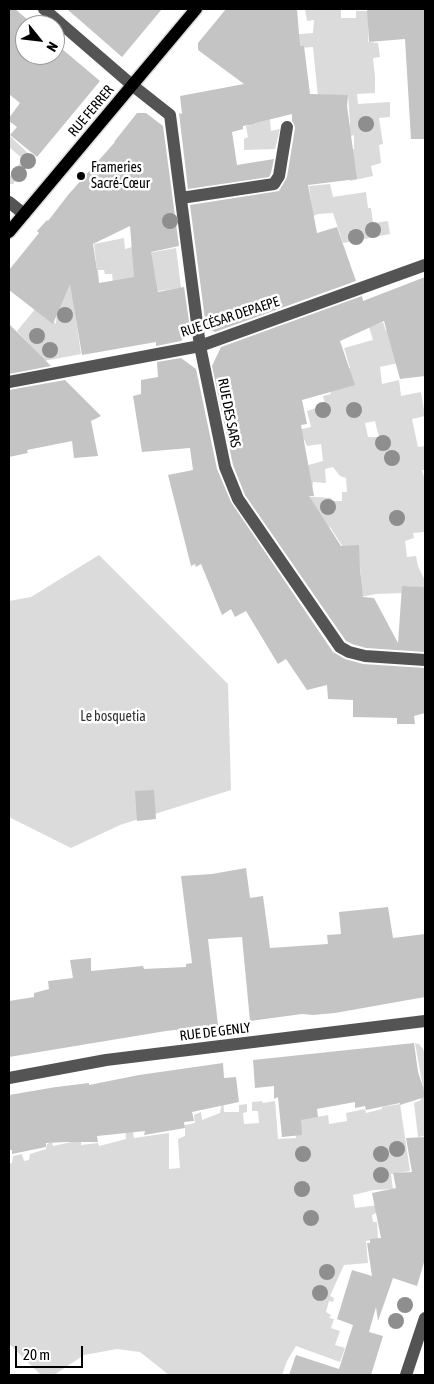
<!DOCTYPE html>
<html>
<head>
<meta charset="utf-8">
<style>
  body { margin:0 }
  #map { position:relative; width:434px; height:1384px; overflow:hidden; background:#fff; font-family:"Asap Condensed",sans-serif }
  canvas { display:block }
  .frame { position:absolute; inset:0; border:10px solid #000; pointer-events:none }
  .north { position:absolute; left:15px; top:15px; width:50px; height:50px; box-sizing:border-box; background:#fff; border:1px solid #999; border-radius:50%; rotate:119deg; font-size:14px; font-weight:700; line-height:20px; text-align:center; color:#000 }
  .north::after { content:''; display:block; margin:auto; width:18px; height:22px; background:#000; clip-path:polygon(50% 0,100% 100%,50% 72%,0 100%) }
  .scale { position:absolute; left:15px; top:1346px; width:68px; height:22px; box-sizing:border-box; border:2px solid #000; border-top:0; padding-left:6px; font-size:15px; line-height:18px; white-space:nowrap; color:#000; -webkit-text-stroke:4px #fff; paint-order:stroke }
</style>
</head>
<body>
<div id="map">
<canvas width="434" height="1384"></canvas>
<div class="frame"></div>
<div class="north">N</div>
<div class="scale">20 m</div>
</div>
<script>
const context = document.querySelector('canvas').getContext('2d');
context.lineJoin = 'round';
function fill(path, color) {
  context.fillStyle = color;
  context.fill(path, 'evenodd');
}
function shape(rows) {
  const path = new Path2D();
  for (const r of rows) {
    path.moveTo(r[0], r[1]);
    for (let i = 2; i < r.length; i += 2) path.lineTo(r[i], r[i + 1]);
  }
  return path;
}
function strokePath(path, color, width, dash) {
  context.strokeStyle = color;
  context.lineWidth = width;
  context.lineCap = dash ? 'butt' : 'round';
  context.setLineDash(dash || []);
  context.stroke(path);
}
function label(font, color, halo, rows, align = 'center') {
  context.font = font + ' "Asap Condensed",sans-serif';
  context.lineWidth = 5;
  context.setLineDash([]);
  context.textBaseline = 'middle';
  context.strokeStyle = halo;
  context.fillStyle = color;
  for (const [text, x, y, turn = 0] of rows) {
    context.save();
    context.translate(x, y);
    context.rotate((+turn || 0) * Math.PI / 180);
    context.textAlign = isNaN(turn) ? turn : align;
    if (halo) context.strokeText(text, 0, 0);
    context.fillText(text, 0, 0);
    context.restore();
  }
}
fill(shape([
  [305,9,341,9,341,18,356,18,356,11,370,11,368,24,368,42,378,43,380,57,373,58,375,77,375,93,357,94,358,104,390,102,390,117,379,118,383,144,379,145,381,163,371,166,373,176,350,181,347,150,354,149,354,135,348,137,350,123,348,95,318,97,313,47,286,49,286,35,313,33,314,20,307,21],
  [278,100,280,117,270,119,271,131,280,129,275,149,244,150,244,139,248,137,246,126,256,124,256,120],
  [9,135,33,158,13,184,9,184,9,177,23,159,9,147],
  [330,184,333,197,366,192,368,208,371,208,373,223,388,221,390,234,343,243,333,213,318,214,313,216,309,186],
  [124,238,125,249,139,245,143,254,176,248,181,288,158,291,153,266,147,280,113,282,112,274,105,274,104,270,98,270,100,292,74,306,81,354,44,361,17,331,36,308,56,324,58,281,97,270,94,244],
  [383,322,386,331,395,328,398,363,380,367,382,384,399,380,401,396,421,392,425,416,412,419,418,447,425,446,425,470,422,470,425,481,425,532,413,533,414,538,405,541,407,557,416,556,418,566,425,581,425,604,424,605,416,587,408,586,404,593,376,594,360,597,356,576,361,576,359,559,343,547,330,527,319,528,301,496,331,498,332,501,342,501,342,492,347,492,346,478,340,476,333,467,325,469,326,483,313,482,312,490,301,467,323,461,321,444,307,446,304,439,294,441,293,431,311,427,307,411,325,405,323,396,331,394,328,385,332,374,350,368,344,348,373,340,369,327],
  [375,421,379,437,368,437,365,423],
  [99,555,228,684,231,790,120,825,71,848,9,817,9,601,31,597],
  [415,1043,419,1044,423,1049,425,1055,425,1136,418,1137,414,1103,421,1100,420,1094,424,1093],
  [223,1098,224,1112,239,1112,239,1105,247,1104,247,1112,243,1113,244,1124,259,1123,258,1111,252,1111,252,1102,262,1101,263,1103,275,1101,278,1139,296,1138,293,1118,312,1118,328,1115,329,1124,347,1121,346,1113,365,1109,366,1113,382,1109,382,1107,400,1104,410,1171,391,1174,393,1189,374,1190,353,1195,355,1208,378,1205,379,1212,372,1215,373,1222,377,1222,378,1239,366,1241,368,1263,344,1265,330,1296,334,1298,333,1302,329,1301,326,1312,331,1315,329,1318,334,1319,331,1328,340,1331,335,1345,345,1348,340,1362,296,1346,287,1361,282,1375,169,1375,140,1352,117,1349,84,1355,54,1375,41,1375,9,1344,9,1164,12,1163,13,1156,22,1154,24,1161,29,1160,30,1154,46,1149,47,1144,52,1142,53,1146,81,1140,81,1145,98,1143,99,1146,126,1139,125,1127,132,1125,134,1138,169,1133,169,1169,180,1168,178,1139,185,1136,185,1125,195,1123,194,1115,201,1112,202,1120,220,1113]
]), '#dbdbdb');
fill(shape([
  [9,9,15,9,34,25,25,25,25,55,55,55,55,43,100,81,37,157,10,135,17,127,9,121,9,118,20,103,9,94],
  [67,9,162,9,122,57],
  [226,9,297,9,300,46,304,46,310,94,348,95,347,106,357,179,308,185,317,233,337,227,356,281,215,332,206,327,190,205,279,191,287,177,295,128,294,124,292,121,292,114,255,123,256,124,243,126,243,129,232,132,237,165,274,159,271,173,269,177,188,189,179,113,182,114,180,96,244,84,198,50,198,43],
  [367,9,425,9,425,139,411,139,405,39,369,42],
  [137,113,146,113,163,126,179,246,151,252,158,292,184,287,190,328,181,341,156,346,156,342,82,355,70,284,53,324,9,290,9,270,39,233,37,231,47,220,48,221,68,195,115,142,114,142],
  [130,226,134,277,99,283,93,244],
  [425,277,425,376,400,379,384,321,340,341,355,385,302,400,307,424,301,425,314,496,309,496,341,546,359,545,360,569,363,597,374,598,398,643,402,586,425,587,425,652,366,648,352,644,346,641,245,495,233,465,212,366,221,347,362,296,363,301],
  [9,324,51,366,9,374],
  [181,358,196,369,217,469,231,502,333,652,345,659,363,664,425,668,425,713,414,716,415,724,397,724,397,718,353,717,353,700,328,699,327,685,307,690,286,659,278,664,246,611,235,617,231,609,222,615,201,564,196,567,195,564,191,566,168,475,193,470,190,448,142,452,133,396,141,394,141,380,158,377,157,362],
  [65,380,101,416,91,421,98,456,74,458,72,441,27,450,28,453,9,457,9,390],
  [154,790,156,819,137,821,135,791],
  [246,868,250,898,263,896,270,948,328,944,327,935,341,934,339,912,388,907,393,938,425,934,425,997,335,1013,313,1015,302,1014,250,1021,242,937,208,939,218,1025,166,1031,9,1057,9,1001,34,997,34,993,49,989,48,981,73,978,70,960,91,958,91,971,143,966,144,969,186,967,186,964,192,963,181,876,212,874],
  [414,1043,418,1072,425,1093,425,1097,400,1105,400,1103,366,1110,365,1106,355,1108,355,1102,317,1109,318,1117,301,1120,302,1135,282,1137,278,1097,274,1099,274,1086,255,1088,253,1060],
  [223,1063,224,1078,236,1077,239,1102,192,1112,194,1121,184,1122,185,1128,144,1135,145,1131,97,1136,98,1142,66,1142,46,1143,46,1147,12,1154,12,1150,9,1150,9,1095,56,1087,89,1083,89,1085,139,1075],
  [425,1137,425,1259,417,1286,393,1278,378,1321,376,1307,369,1332,383,1336,371,1375,289,1375,296,1355,339,1369,353,1325,337,1319,352,1270,372,1276,367,1243,370,1243,370,1239,381,1238,372,1193,396,1188,393,1173,412,1172,406,1138]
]), '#c4c4c4');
const major = shape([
  [9,232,196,9]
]);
strokePath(major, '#dbdbdb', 15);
strokePath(shape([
  [44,9,132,85,170,115,200,346,225,467,238,499,340,647,349,652,365,656,425,660],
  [181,198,274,184,279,176,287,127],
  [9,202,24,214],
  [9,382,200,346,425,265],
  [9,1078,106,1060,425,1021],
  [406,1375,425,1318]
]), '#545454', 12);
strokePath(major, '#000', 12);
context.fillStyle = '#8e8e8e';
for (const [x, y] of [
  [366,124],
  [28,161],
  [19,174],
  [170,221],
  [373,230],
  [356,237],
  [65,315],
  [37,336],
  [50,350],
  [323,410],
  [354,410],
  [383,443],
  [392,458],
  [328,507],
  [397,518],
  [397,1149],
  [303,1154],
  [381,1154],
  [381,1175],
  [302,1189],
  [311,1218],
  [327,1272],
  [320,1293],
  [405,1305],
  [396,1321]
]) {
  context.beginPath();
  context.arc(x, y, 8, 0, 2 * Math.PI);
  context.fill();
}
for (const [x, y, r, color] of [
  [81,176,5,"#000"]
]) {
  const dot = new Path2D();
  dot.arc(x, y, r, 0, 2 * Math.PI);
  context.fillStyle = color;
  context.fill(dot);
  strokePath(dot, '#fff', 2);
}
label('14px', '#000', '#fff', [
  ["RUE FERRER",91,111,-50],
  ["RUE CÉSAR DEPAEPE",230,317,-18],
  ["RUE DES SARS",229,413,79],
  ["RUE DE GENLY",215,1032,-7]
]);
label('14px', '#000', '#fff', [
  ["Frameries",91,168],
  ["Sacré-Cœur",91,184]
], 'left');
label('14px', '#323232', '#fff', [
  ["Le bosquetia",113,717]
]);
</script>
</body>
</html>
